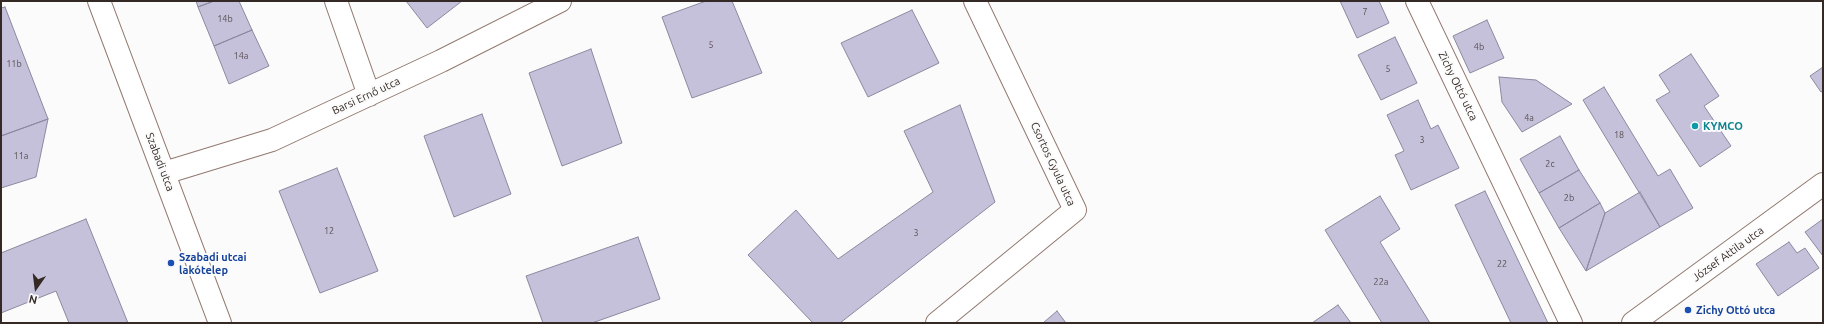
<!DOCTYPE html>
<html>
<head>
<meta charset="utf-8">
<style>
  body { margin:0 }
  #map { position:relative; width:1824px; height:324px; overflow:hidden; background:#fbfbfb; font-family:Ubuntu,sans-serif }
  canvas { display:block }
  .frame { position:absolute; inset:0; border:2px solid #342925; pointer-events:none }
  .north { position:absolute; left:16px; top:268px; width:40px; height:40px; -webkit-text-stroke:3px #fbfbfb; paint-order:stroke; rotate:194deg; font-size:11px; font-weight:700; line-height:16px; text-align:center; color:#342925 }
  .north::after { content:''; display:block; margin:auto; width:14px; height:18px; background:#342925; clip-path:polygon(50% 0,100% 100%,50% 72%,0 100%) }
</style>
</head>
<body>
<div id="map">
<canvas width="1824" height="324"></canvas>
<div class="frame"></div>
<div class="north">N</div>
</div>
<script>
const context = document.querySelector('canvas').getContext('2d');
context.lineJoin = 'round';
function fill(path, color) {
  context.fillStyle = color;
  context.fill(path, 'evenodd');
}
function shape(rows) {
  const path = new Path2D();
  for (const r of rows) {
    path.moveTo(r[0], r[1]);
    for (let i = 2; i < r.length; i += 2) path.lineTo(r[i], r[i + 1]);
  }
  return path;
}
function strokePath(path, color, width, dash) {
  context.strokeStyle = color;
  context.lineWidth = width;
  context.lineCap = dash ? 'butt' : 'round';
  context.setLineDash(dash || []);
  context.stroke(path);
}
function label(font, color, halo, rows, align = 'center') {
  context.font = font + ' Ubuntu,sans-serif';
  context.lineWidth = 4;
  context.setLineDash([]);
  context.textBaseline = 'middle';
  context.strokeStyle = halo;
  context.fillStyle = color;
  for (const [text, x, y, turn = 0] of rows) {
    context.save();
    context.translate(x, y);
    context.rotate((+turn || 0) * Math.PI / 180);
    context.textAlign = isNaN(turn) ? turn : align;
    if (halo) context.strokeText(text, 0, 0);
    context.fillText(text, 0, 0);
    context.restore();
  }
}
const building = shape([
  [196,1,214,1,198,7,196,1],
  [214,1,239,1,252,30,214,46,198,7,214,1],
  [406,1,462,1,427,28,406,1],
  [706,1,732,1,762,73,692,98,662,17,706,1],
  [1340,1,1379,1,1389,23,1357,38,1340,1],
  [5,7,48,119,1,136,1,8,5,7],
  [912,10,939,63,868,97,841,43,912,10],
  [1487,20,1504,58,1470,73,1453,36,1487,20],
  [252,30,269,66,229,84,214,46,252,30],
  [1395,37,1417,83,1381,100,1358,55,1395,37],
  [591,49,622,143,562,166,529,73,591,49],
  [1691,54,1719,96,1704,106,1731,146,1700,167,1656,100,1670,92,1659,75,1691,54],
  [1823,67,1823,91,1821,92,1810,76,1823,67],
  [1499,77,1536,80,1572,104,1522,132,1502,102,1499,77],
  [1604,87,1658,176,1670,169,1693,208,1660,227,1583,100,1604,87],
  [1418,100,1431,129,1438,125,1459,168,1411,190,1395,155,1404,151,1387,115,1418,100],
  [960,105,995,202,840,323,813,323,748,255,796,210,838,259,933,192,904,131,960,105],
  [482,114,511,194,454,217,424,136,482,114],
  [48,119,36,177,1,188,1,136,48,119],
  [1560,136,1579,170,1539,193,1520,159,1560,136],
  [337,168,378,271,320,293,279,191,337,168],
  [1579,170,1600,203,1559,228,1539,193,1579,170],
  [1485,191,1548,323,1511,323,1455,205,1485,191],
  [1640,192,1660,227,1586,271,1605,213,1640,192],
  [1380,196,1400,229,1380,242,1430,323,1382,323,1325,230,1380,196],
  [1600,203,1605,213,1586,271,1559,228,1600,203],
  [86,219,128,323,69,323,56,291,1,313,1,253,86,219],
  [1823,219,1823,256,1805,232,1823,219],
  [638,237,660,299,592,323,543,323,526,276,638,237],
  [1789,242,1797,253,1805,248,1819,268,1778,296,1756,264,1789,242],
  [1338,305,1351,323,1312,323,1338,305],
  [1057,311,1066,323,1043,323,1057,311]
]);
fill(building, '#c5c1da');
strokePath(building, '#8c889f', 1);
const minor = shape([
  [99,1,220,323],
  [336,1,369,95],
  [1417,1,1571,323],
  [164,173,272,140,441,61,560,1],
  [937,323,1075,210,975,1],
  [1633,323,1823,184]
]);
strokePath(minor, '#927970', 24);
strokePath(minor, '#fff', 22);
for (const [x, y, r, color] of [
  [1695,126,4,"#0f9aa8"],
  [171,263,4,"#1a4fb4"],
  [1688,310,4,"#1a4fb4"]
]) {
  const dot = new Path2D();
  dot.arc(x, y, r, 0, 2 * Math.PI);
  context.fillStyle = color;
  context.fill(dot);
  strokePath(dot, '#fbfbfb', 1.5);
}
label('9px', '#584f52', null, [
  ["7",1365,12],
  ["14b",225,19],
  ["5",711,45],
  ["4b",1479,47],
  ["14a",241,56],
  ["11b",14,64],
  ["5",1388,69],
  ["4a",1529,118],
  ["18",1619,135],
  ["3",1422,140],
  ["11a",21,156],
  ["2c",1550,164],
  ["2b",1569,198],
  ["12",329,231],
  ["3",916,233],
  ["22",1502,264],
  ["22a",1381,282]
]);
label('11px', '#342925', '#fbfbfb', [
  ["Zichy Ottó utca",1458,86,64],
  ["Barsi Ernő utca",366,96,-25],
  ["Szabadi utca",160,162,69],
  ["Csortos Gyula utca",1053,164,65],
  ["József Attila utca",1728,254,-36]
]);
label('bold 11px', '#0d838f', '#fbfbfb', [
  ["KYMCO",1703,126]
], 'left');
label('bold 11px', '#164399', '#fbfbfb', [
  ["Szabadi utcai",179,257],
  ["lakótelep",179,270],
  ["Zichy Ottó utca",1696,310]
], 'left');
</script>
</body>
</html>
